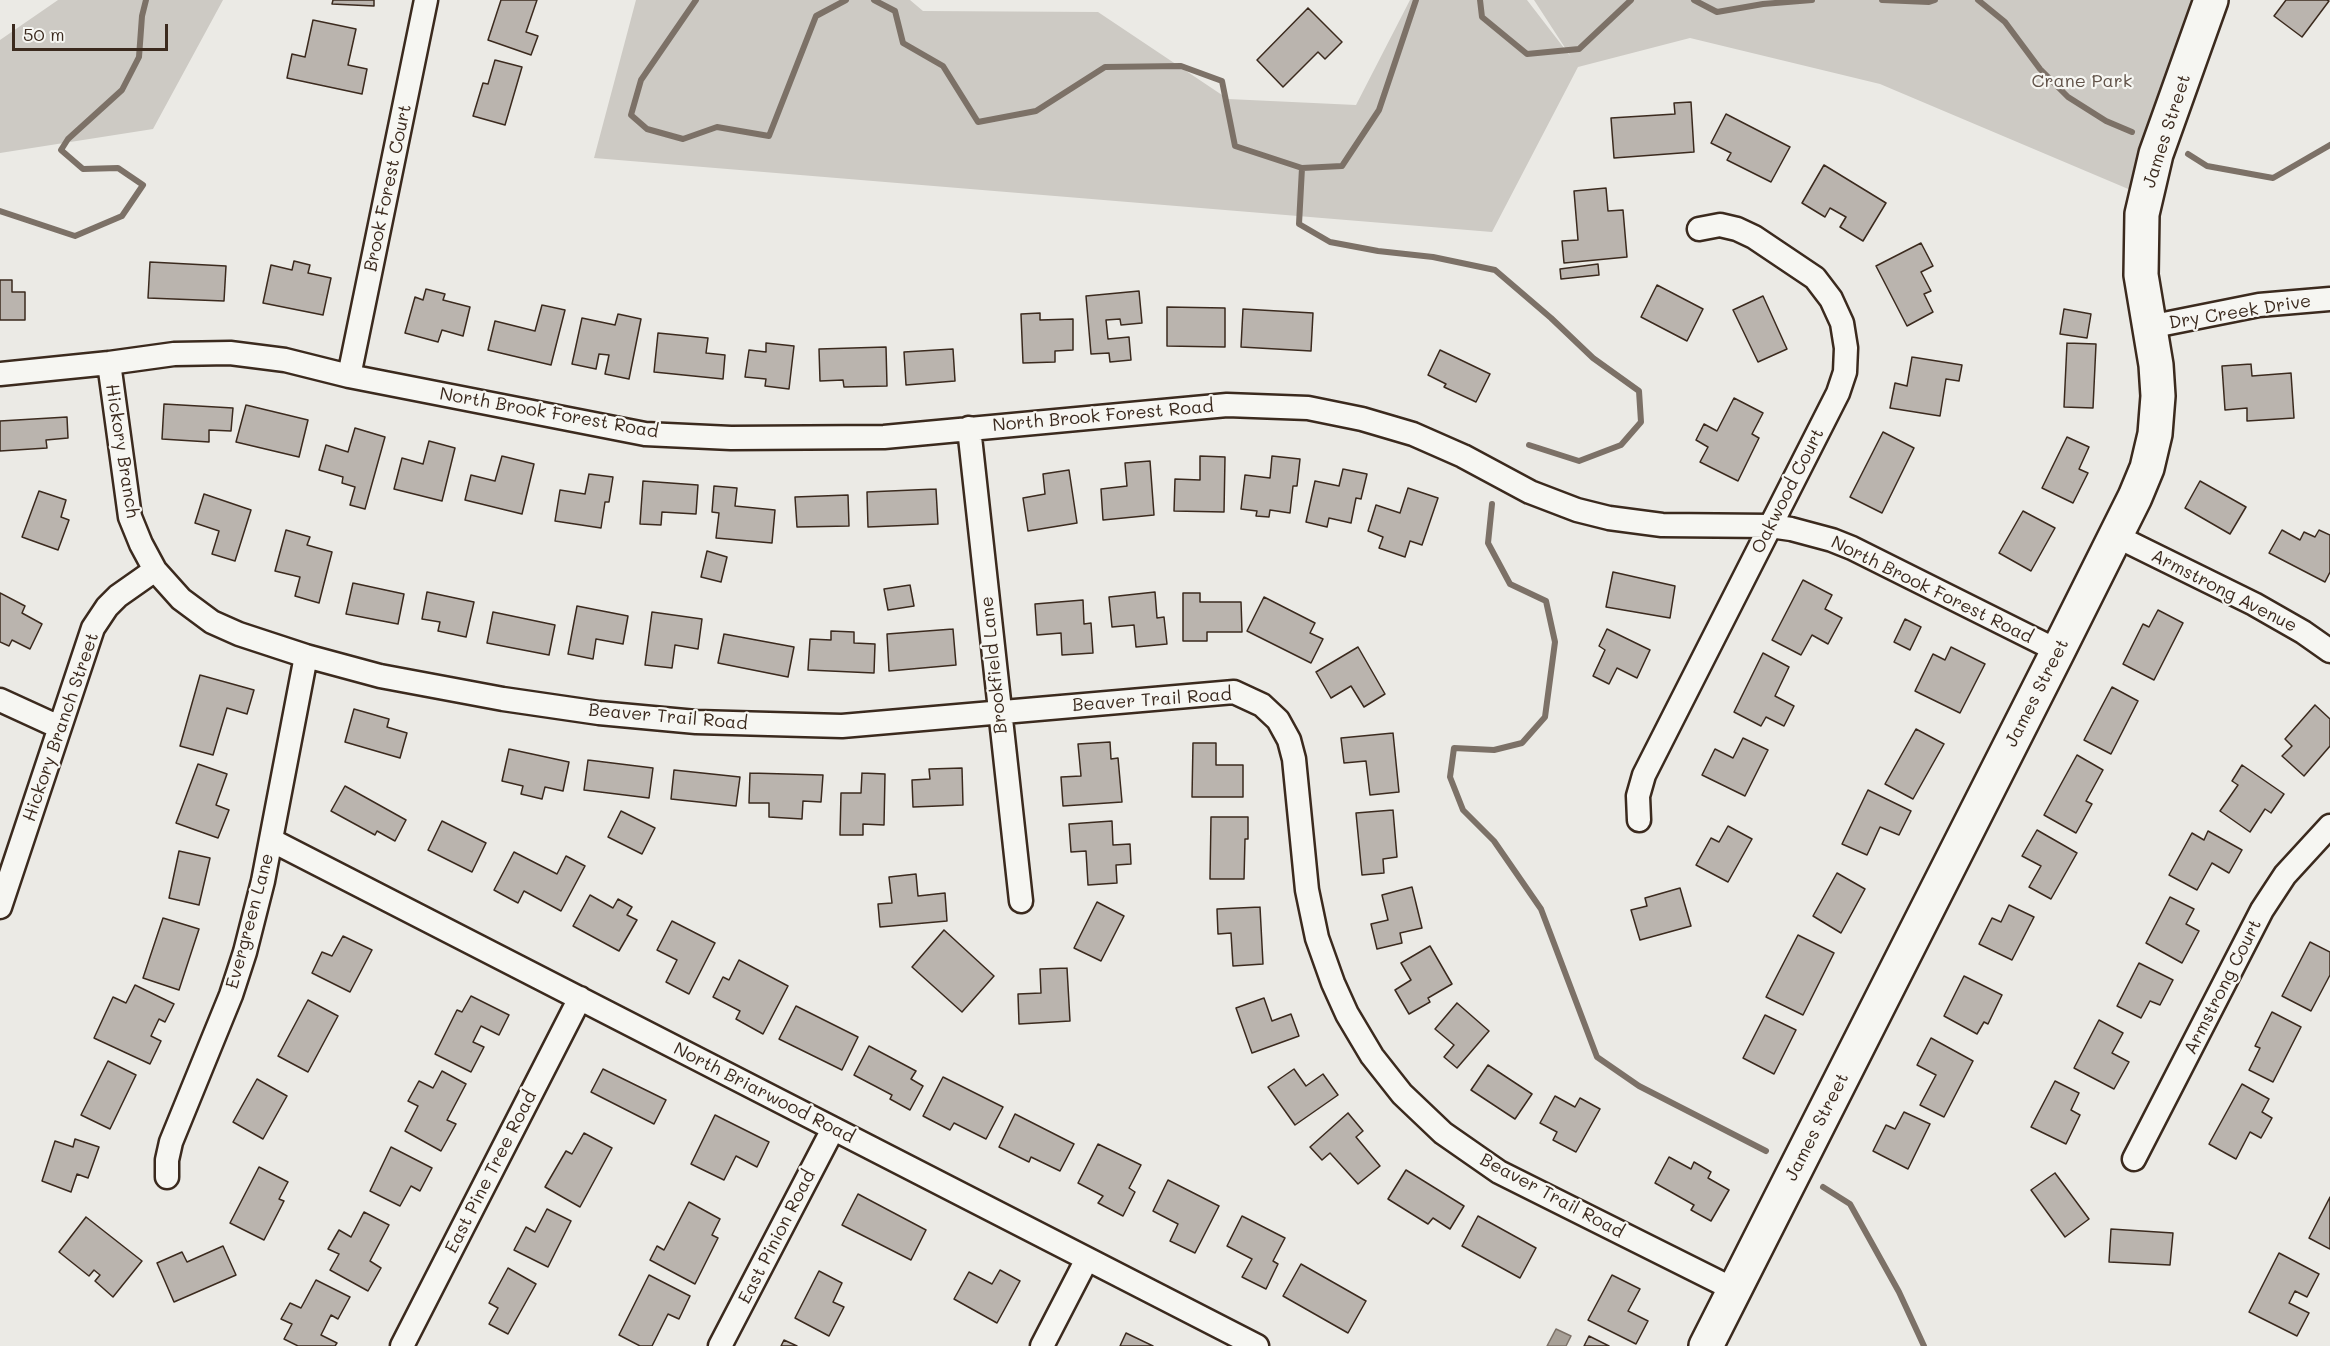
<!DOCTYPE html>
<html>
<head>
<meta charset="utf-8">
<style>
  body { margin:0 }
  #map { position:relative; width:2330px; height:1346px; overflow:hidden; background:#ebeae5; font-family:Mali,sans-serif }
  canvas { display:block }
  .scale { position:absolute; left:12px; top:24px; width:156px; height:27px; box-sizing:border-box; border:3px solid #3b2a1e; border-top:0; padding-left:8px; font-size:18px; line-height:21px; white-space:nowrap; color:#3b2a1e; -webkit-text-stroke:4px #f6f6f2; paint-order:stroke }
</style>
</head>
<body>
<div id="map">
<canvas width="2330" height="1346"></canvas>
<div class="scale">50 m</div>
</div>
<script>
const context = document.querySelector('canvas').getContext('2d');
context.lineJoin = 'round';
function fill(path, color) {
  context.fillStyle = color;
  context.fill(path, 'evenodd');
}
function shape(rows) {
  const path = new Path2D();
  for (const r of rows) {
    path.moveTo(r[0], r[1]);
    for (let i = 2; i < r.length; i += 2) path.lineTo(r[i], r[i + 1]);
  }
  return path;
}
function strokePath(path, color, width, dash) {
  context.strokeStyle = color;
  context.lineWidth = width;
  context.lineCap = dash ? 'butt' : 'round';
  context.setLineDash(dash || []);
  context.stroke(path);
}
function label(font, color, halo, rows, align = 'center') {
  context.font = font + ' Mali,sans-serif';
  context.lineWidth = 4.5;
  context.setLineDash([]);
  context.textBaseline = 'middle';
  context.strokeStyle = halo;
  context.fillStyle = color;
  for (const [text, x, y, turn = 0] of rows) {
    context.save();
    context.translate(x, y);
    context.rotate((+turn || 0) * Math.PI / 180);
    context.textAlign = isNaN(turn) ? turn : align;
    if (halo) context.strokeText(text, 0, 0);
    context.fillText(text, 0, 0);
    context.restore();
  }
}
fill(shape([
  [58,0,223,0,153,129,0,153,0,40],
  [636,0,910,0,923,11,1098,12,1228,99,1356,105,1410,0,1527,0,1571,57,1534,0,2192,0,2133,191,1880,84,1690,38,1578,67,1492,232,594,158]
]), '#cdcac4');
const water = shape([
  [1556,1329,1571,1336,1566,1346,1547,1346,1556,1329]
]);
fill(water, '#a8a198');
strokePath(water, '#7c7167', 1.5);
strokePath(shape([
  [696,0,641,80,631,115,647,129,683,139,717,127,769,136,816,16,846,0],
  [874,0,895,11,903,43,943,66,978,122,1036,111,1105,67,1181,66,1222,81,1235,146,1302,168,1342,166,1379,110,1416,0],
  [1480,0,1482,17,1527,54,1579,49,1631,0],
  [1694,0,1717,12,1763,4,1812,0],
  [1882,0,1929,2,1935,0],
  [1978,0,2005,22,2040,69,2068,97,2106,121,2132,132],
  [2188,154,2207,166,2273,178,2330,145],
  [1302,168,1299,224,1330,242,1378,251,1433,257,1495,270,1551,318,1593,358,1639,391,1641,422,1621,445,1579,461,1529,445],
  [0,211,75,236,122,216,143,185,118,168,83,169,61,150,68,139,122,90,139,57,142,16,146,0],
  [1492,504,1488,543,1510,584,1546,601,1555,642,1545,717,1522,743,1494,750,1454,748,1450,777,1463,810,1494,841,1541,909,1597,1057,1639,1086,1766,1151],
  [1823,1187,1850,1204,1899,1292,1924,1346]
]), '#7c7167', 6);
const building = shape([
  [333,0,374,0,374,6,332,4,333,0],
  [501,0,537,0,526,32,538,36,531,55,488,40,501,0],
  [2286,0,2327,0,2329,1,2302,37,2274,16,2286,0],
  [1308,8,1342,42,1325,59,1318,52,1283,87,1257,60,1308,8],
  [313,20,356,29,348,65,367,69,362,94,287,78,292,54,305,57,313,20],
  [495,60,522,67,505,125,473,116,483,83,488,84,495,60],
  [1691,102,1694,152,1614,158,1611,118,1675,114,1674,103,1691,102],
  [1726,114,1790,147,1771,182,1727,160,1731,153,1711,143,1726,114],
  [1824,165,1886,203,1863,241,1840,227,1846,217,1830,208,1825,217,1802,203,1824,165],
  [1606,188,1608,211,1623,210,1627,257,1564,263,1562,241,1578,240,1574,191,1606,188],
  [1921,243,1933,266,1921,272,1931,291,1924,294,1933,312,1907,326,1876,266,1921,243],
  [294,261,310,265,308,273,331,278,323,315,263,303,271,265,292,270,294,261],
  [150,262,226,266,224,301,148,298,150,262],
  [1598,264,1599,275,1561,279,1560,269,1598,264],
  [0,280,12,280,12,292,25,292,25,320,0,320,0,280],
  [1657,285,1703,309,1687,341,1641,317,1657,285],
  [426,289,445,294,443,300,470,307,463,336,442,330,438,342,405,333,415,297,423,300,426,289],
  [1139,291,1142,323,1121,325,1120,319,1106,320,1108,339,1129,337,1131,360,1110,362,1109,353,1091,354,1086,296,1139,291],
  [1763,296,1787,349,1758,362,1733,310,1763,296],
  [542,305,565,310,551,365,488,350,495,321,535,331,542,305],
  [1167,307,1225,308,1225,347,1167,346,1167,307],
  [1243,309,1313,313,1311,351,1241,347,1243,309],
  [2064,309,2091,314,2087,338,2060,334,2064,309],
  [1040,313,1040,320,1073,319,1073,350,1055,351,1055,362,1023,363,1021,314,1040,313],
  [618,314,641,319,629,379,605,374,609,355,599,354,596,369,572,364,582,318,615,325,618,314],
  [658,333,708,338,706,353,725,355,723,379,654,372,658,333],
  [766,343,794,346,789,389,765,386,766,379,745,377,749,350,766,352,766,343],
  [2067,343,2096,344,2093,408,2064,407,2067,343],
  [886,347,887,386,844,387,843,380,820,381,819,349,886,347],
  [953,349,955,381,906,385,904,352,953,349],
  [1440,350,1490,374,1476,402,1444,387,1446,384,1428,375,1440,350],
  [1912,357,1962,365,1959,381,1946,379,1940,416,1890,408,1895,383,1907,386,1912,357],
  [2251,364,2252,376,2291,373,2294,418,2247,421,2247,408,2225,410,2222,366,2251,364],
  [1734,398,1763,413,1752,434,1759,438,1738,481,1700,462,1708,447,1696,440,1704,424,1717,431,1734,398],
  [164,404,233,408,231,431,209,430,209,442,162,439,164,404],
  [246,405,308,420,299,457,236,442,246,405],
  [67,417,68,438,46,440,47,448,0,451,0,421,67,417],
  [355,428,385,437,365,509,350,505,355,487,342,483,343,477,319,470,326,445,348,452,355,428],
  [1883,432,1914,448,1882,513,1850,497,1883,432],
  [2067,437,2089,447,2079,469,2088,473,2073,503,2042,488,2067,437],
  [429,441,455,448,442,501,394,489,402,458,423,464,429,441],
  [502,456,534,464,522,514,465,500,471,475,495,481,502,456],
  [1200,456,1225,457,1224,512,1174,511,1175,479,1200,480,1200,456],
  [1272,456,1300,459,1297,486,1293,486,1290,513,1270,510,1269,517,1256,516,1257,511,1241,509,1245,475,1270,478,1272,456],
  [1150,461,1154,515,1103,520,1101,489,1127,486,1125,463,1150,461],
  [1343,469,1367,474,1361,499,1356,498,1351,523,1329,518,1327,527,1306,522,1315,481,1339,486,1343,469],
  [1069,470,1077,523,1028,531,1023,498,1045,494,1043,474,1069,470],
  [589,474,613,477,609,502,605,502,601,528,555,521,560,490,585,494,589,474],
  [643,481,698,485,696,514,662,512,661,525,640,524,643,481],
  [2200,481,2246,507,2230,534,2185,508,2200,481],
  [714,486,737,488,735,506,775,510,772,543,716,538,719,513,712,512,714,486],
  [1408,488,1438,498,1422,545,1410,541,1405,557,1379,548,1383,537,1368,531,1376,505,1400,513,1408,488],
  [936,489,938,524,868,527,867,492,936,489],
  [39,491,66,500,61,517,69,520,58,550,22,537,39,491],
  [204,494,251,510,235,561,212,554,219,531,195,523,204,494],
  [848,495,849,526,797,527,795,497,848,495],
  [2023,511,2055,528,2031,571,1999,553,2023,511],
  [286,530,310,537,307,545,332,552,319,603,295,596,300,577,275,571,286,530],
  [2282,530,2300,540,2304,532,2315,537,2319,530,2330,535,2330,572,2325,582,2269,553,2282,530],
  [707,551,727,557,721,582,701,577,707,551],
  [1613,572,1675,586,1670,618,1606,607,1613,572],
  [1803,580,1832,595,1825,609,1842,618,1828,644,1812,635,1801,655,1772,640,1803,580],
  [353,583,404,594,398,624,346,614,353,583],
  [910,585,914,606,888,610,884,589,910,585],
  [427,592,474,602,466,637,438,631,440,622,422,619,427,592],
  [1155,592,1157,618,1164,617,1167,644,1136,647,1134,625,1112,627,1109,597,1155,592],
  [0,593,25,606,22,613,42,624,30,649,12,640,9,646,0,642,0,593],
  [1183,593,1200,593,1200,602,1241,602,1242,632,1207,632,1207,641,1183,641,1183,593],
  [1264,597,1315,623,1310,633,1323,639,1311,663,1247,631,1264,597],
  [1083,600,1084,624,1091,623,1093,653,1062,655,1061,633,1037,635,1035,604,1083,600],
  [577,606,628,616,623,644,596,639,593,659,568,654,577,606],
  [2158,610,2183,623,2154,680,2123,664,2143,624,2149,627,2158,610],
  [493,612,555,625,549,655,487,643,493,612],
  [652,612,702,619,698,649,675,645,672,668,645,665,652,612],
  [1905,619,1921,627,1910,650,1894,642,1905,619],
  [953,629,956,665,889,671,887,634,953,629],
  [1607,629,1650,650,1637,678,1617,668,1609,684,1593,676,1605,650,1599,646,1607,629],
  [831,631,854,632,854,643,875,644,874,673,808,670,810,639,831,640,831,631],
  [724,634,794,647,788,677,718,663,724,634],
  [1358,647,1385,694,1364,707,1351,686,1331,698,1316,672,1358,647],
  [1951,647,1985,664,1960,713,1915,691,1933,654,1945,660,1951,647],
  [1763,653,1789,667,1775,696,1794,706,1784,726,1766,717,1761,726,1734,712,1763,653],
  [200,675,254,690,247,714,227,708,213,755,180,746,200,675],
  [2112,687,2138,701,2111,754,2084,740,2112,687],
  [2315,705,2330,719,2330,746,2304,776,2282,756,2292,746,2285,739,2315,705],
  [354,709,389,719,387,727,407,733,400,758,345,742,354,709],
  [1916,729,1944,744,1913,799,1885,784,1916,729],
  [1393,733,1399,792,1370,795,1366,761,1344,763,1341,738,1393,733],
  [1743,738,1768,750,1745,796,1702,775,1715,749,1733,758,1743,738],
  [1110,742,1111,759,1118,758,1122,802,1063,806,1061,777,1081,776,1078,744,1110,742],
  [1193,743,1216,743,1216,765,1243,765,1243,797,1192,797,1193,743],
  [509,749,569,762,563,791,545,787,542,799,521,794,523,786,502,781,509,749],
  [2077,755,2103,770,2086,801,2092,804,2076,833,2044,815,2077,755],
  [588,760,653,768,649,798,584,790,588,760],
  [198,764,227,774,216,805,229,810,218,838,176,823,198,764],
  [2242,765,2284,794,2271,813,2265,809,2250,832,2220,811,2238,785,2232,781,2242,765],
  [962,768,963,805,913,807,912,780,930,779,929,769,962,768],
  [674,770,740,777,736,806,671,799,674,770],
  [750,773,823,775,821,802,803,801,802,819,769,817,769,803,749,803,750,773],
  [862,773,885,774,884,825,863,824,863,835,840,835,841,793,861,793,862,773],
  [345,786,406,820,395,841,377,831,375,835,331,811,345,786],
  [1868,790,1911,811,1899,835,1880,827,1867,855,1842,844,1868,790],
  [1393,810,1397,857,1383,859,1384,873,1362,875,1356,813,1393,810],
  [621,811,655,828,642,854,608,837,621,811],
  [1211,817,1248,817,1248,839,1245,839,1244,879,1210,879,1211,817],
  [442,821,486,843,472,872,428,850,442,821],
  [1112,821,1113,845,1130,844,1131,864,1116,865,1117,883,1088,885,1086,851,1071,852,1069,824,1112,821],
  [1728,826,1752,839,1728,882,1696,865,1711,838,1719,842,1728,826],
  [2037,830,2077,853,2051,899,2029,887,2041,866,2022,856,2037,830],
  [2208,831,2242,850,2229,873,2212,863,2197,890,2169,875,2192,833,2204,840,2208,831],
  [179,851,210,858,199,905,169,898,179,851],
  [514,852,557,874,566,856,585,866,561,911,524,891,518,903,494,890,514,852],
  [1837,873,1865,889,1841,933,1813,916,1837,873],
  [916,874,918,896,945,893,947,921,880,927,878,904,892,903,889,877,916,874],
  [1412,887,1422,928,1400,933,1402,943,1377,949,1371,924,1388,920,1382,895,1412,887],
  [1680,888,1691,926,1640,940,1631,910,1647,906,1645,898,1680,888],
  [590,895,613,908,618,899,632,907,627,915,637,920,619,951,573,926,590,895],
  [2170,897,2194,909,2186,924,2199,931,2182,963,2146,943,2170,897],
  [1097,902,1124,916,1101,961,1074,948,1097,902],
  [2009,905,2034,917,2012,960,1979,944,1992,918,2001,922,2009,905],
  [1260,907,1263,964,1233,966,1231,933,1218,934,1217,909,1260,907],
  [163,918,199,929,179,990,143,978,163,918],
  [672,921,715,943,689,994,666,982,677,960,657,950,672,921],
  [944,930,994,976,962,1012,912,967,944,930],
  [1798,935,1834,953,1803,1015,1766,997,1798,935],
  [343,936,372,950,350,992,312,973,322,952,332,956,343,936],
  [2310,942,2330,952,2330,975,2311,1011,2282,996,2310,942],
  [1430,946,1452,984,1428,998,1430,1002,1409,1014,1395,990,1411,980,1401,963,1430,946],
  [739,960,788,986,763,1034,736,1019,740,1011,713,997,723,977,729,980,739,960],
  [2139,963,2173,980,2160,1005,2150,1001,2141,1018,2117,1006,2139,963],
  [1067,968,1070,1021,1019,1024,1018,994,1041,993,1040,969,1067,968],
  [1964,976,2002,995,1988,1024,1984,1022,1977,1034,1944,1016,1964,976],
  [135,985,174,1004,165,1022,159,1019,151,1036,161,1041,150,1064,94,1038,113,997,126,1003,135,985],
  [471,996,509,1015,499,1035,481,1026,473,1042,484,1047,471,1072,435,1054,457,1010,462,1012,471,996],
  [1264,998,1272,1021,1291,1014,1299,1036,1252,1053,1236,1008,1264,998],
  [308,1000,338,1016,308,1072,278,1056,308,1000],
  [1457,1003,1489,1031,1457,1068,1444,1057,1454,1045,1435,1029,1457,1003],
  [796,1006,858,1037,842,1070,779,1039,796,1006],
  [2272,1012,2301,1027,2273,1082,2249,1070,2260,1048,2255,1046,2272,1012],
  [1765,1015,1796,1030,1774,1074,1743,1058,1765,1015],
  [2099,1020,2123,1033,2112,1053,2129,1062,2114,1089,2074,1068,2099,1020],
  [1931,1038,1973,1061,1944,1117,1920,1105,1936,1075,1917,1065,1931,1038],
  [869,1046,916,1071,911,1079,923,1086,910,1110,890,1099,892,1095,854,1075,869,1046],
  [108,1061,136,1075,110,1129,81,1115,108,1061],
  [1488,1065,1532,1094,1515,1119,1471,1090,1488,1065],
  [603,1069,666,1100,654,1124,591,1092,603,1069],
  [1294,1069,1306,1086,1323,1074,1338,1095,1295,1125,1268,1087,1294,1069],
  [442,1071,466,1084,447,1120,456,1124,441,1151,405,1131,418,1106,408,1101,419,1081,433,1088,442,1071],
  [943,1077,1003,1107,986,1139,954,1123,950,1130,923,1116,943,1077],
  [257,1079,287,1096,263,1139,233,1122,257,1079],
  [2055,1081,2079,1093,2071,1110,2080,1115,2066,1144,2031,1127,2055,1081],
  [2242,1084,2269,1099,2262,1112,2272,1118,2261,1138,2250,1132,2236,1159,2209,1144,2242,1084],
  [1555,1096,1575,1107,1580,1098,1600,1109,1576,1152,1553,1140,1557,1132,1540,1123,1555,1096],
  [1904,1112,1930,1124,1908,1169,1873,1151,1886,1125,1895,1129,1904,1112],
  [1348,1113,1363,1131,1356,1137,1380,1166,1358,1184,1330,1153,1322,1160,1310,1147,1348,1113],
  [1015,1114,1074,1144,1060,1171,1031,1157,1029,1162,999,1147,1015,1114],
  [715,1115,769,1142,757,1167,736,1156,724,1180,691,1164,715,1115],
  [584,1133,612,1148,580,1207,545,1187,566,1151,572,1154,584,1133],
  [75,1139,99,1147,88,1178,77,1174,71,1192,42,1181,55,1141,73,1147,75,1139],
  [1098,1144,1141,1165,1129,1188,1135,1192,1123,1216,1098,1203,1103,1196,1078,1183,1098,1144],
  [391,1147,432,1168,420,1191,411,1186,400,1206,370,1191,391,1147],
  [1669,1157,1691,1169,1694,1162,1711,1172,1708,1178,1729,1190,1711,1221,1691,1210,1694,1205,1655,1183,1669,1157],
  [259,1167,288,1182,279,1199,284,1201,264,1240,230,1223,259,1167],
  [1406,1170,1464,1206,1450,1229,1433,1218,1428,1224,1388,1199,1406,1170],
  [2055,1173,2089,1219,2065,1237,2031,1190,2055,1173],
  [1168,1180,1219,1206,1195,1253,1170,1241,1178,1224,1153,1211,1168,1180],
  [858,1194,926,1230,911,1260,842,1225,858,1194],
  [2330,1197,2330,1249,2309,1238,2330,1197],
  [689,1202,720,1219,712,1235,718,1238,695,1284,650,1260,657,1246,664,1250,689,1202],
  [547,1209,571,1221,548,1267,514,1250,526,1227,535,1232,547,1209],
  [364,1212,389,1225,370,1261,381,1268,368,1291,330,1270,339,1254,328,1249,339,1230,351,1237,364,1212],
  [1242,1216,1285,1238,1273,1261,1278,1264,1266,1289,1242,1277,1252,1259,1227,1246,1242,1216],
  [1478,1216,1536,1248,1520,1278,1462,1246,1478,1216],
  [86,1217,142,1261,113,1297,95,1281,100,1275,94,1270,89,1276,59,1252,86,1217],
  [2111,1229,2173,1233,2170,1265,2109,1262,2111,1229],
  [223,1246,236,1275,174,1302,157,1263,182,1252,187,1262,223,1246],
  [2279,1253,2319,1274,2307,1297,2295,1291,2289,1303,2309,1313,2297,1336,2249,1312,2279,1253],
  [1301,1264,1366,1301,1348,1333,1283,1296,1301,1264],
  [508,1268,536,1284,508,1334,489,1324,498,1308,489,1303,508,1268],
  [1000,1270,1020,1281,997,1323,954,1299,969,1272,992,1284,1000,1270],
  [819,1271,842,1283,833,1302,844,1307,829,1336,795,1318,819,1271],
  [649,1275,690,1296,679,1319,668,1314,652,1346,640,1346,619,1335,649,1275],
  [1612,1275,1640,1289,1628,1311,1648,1321,1636,1344,1588,1320,1612,1275],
  [316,1280,350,1297,338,1319,331,1315,321,1335,337,1343,335,1346,298,1346,284,1339,292,1324,281,1319,290,1303,301,1308,316,1280],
  [1126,1333,1153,1346,1120,1346,1126,1333],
  [1589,1336,1609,1346,1584,1346,1589,1336],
  [784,1340,797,1346,781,1346,784,1340]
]);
fill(building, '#bab4ae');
strokePath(building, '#3b2a1e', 1.5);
const street = shape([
  [2149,327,2259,305,2330,299],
  [109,363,130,517,141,544,155,570,181,599,212,622,239,634,306,656,380,676,503,699,599,713,696,722,842,726,1234,692,1262,705,1278,720,1289,740,1294,759,1307,890,1317,938,1333,983,1347,1014,1372,1056,1402,1094,1443,1133,1499,1172,1735,1290],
  [0,374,109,363,174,354,230,353,285,360,349,376,645,434,731,438,884,437,1227,405,1308,408,1362,419,1413,434,1463,456,1530,492,1577,510,1609,518,1662,525,1770,526,1791,529,1832,540,1852,548,2058,651],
  [349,376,426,0],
  [969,428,1021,901],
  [2116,536,2254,604,2303,632,2330,651],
  [0,700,59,727],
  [1639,820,1638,796,1644,775,1838,393,1845,372,1846,348,1842,323,1831,299,1815,278,1754,237,1737,229,1720,225,1699,229],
  [271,840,1257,1346],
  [0,907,93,628,107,607,118,596,155,570],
  [2134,1159,2262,910,2285,875,2330,826],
  [167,1177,167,1160,171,1142,231,995,245,952,263,881,306,656],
  [402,1346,580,998],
  [720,1346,833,1129],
  [1042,1346,1087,1259]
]);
const secondary = shape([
  [1706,1346,2058,651,2135,497,2147,468,2155,434,2158,396,2156,365,2141,275,2142,214,2156,154,2211,0]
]);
strokePath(street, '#3b2a1e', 27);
strokePath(secondary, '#3b2a1e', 38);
strokePath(street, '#f6f6f2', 22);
strokePath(secondary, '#f6f6f2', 33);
label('18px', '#605248', '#f6f6f2', [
  ["Crane Park",2082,81]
]);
label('18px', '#3b2a1e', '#f6f6f2', [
  ["James Street",2167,131,-72],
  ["Brook Forest Court",388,188,-78],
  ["Dry Creek Drive",2240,312,-9],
  ["North Brook Forest Road",549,413,10],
  ["North Brook Forest Road",1103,416,-5],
  ["Hickory Branch",122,451,81],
  ["Oakwood Court",1788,491,-63],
  ["North Brook Forest Road",1932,590,26],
  ["Armstrong Avenue",2224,591,27],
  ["Brookfield Lane",994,665,-96],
  ["James Street",2037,693,-63],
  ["Beaver Trail Road",1152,700,-4],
  ["Beaver Trail Road",668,717,5],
  ["Hickory Branch Street",61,727,-71],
  ["Evergreen Lane",250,921,-75],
  ["Armstrong Court",2223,987,-63],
  ["North Briarwood Road",764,1093,27],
  ["James Street",1817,1127,-63],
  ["East Pine Tree Road",491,1172,-63],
  ["Beaver Trail Road",1552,1196,28],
  ["East Pinion Road",777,1237,-63]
]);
</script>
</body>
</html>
